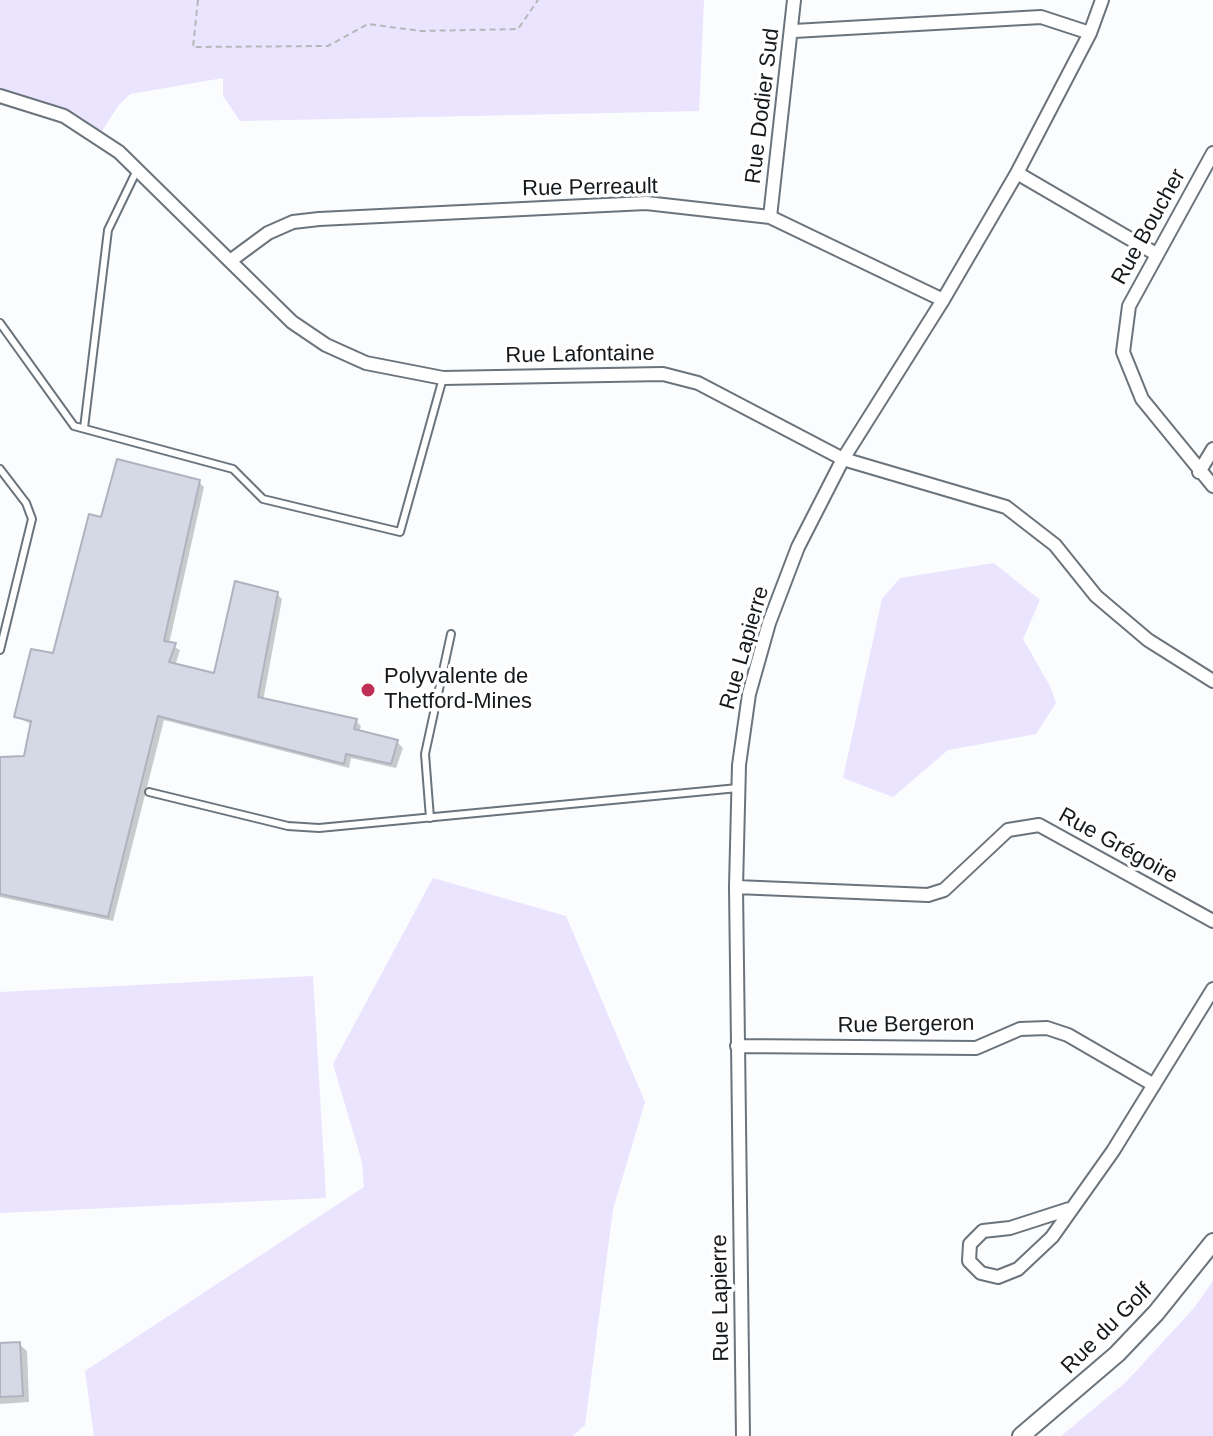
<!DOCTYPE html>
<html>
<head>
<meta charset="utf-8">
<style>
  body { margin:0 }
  canvas { display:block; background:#fafcfe }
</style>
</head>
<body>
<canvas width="1213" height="1436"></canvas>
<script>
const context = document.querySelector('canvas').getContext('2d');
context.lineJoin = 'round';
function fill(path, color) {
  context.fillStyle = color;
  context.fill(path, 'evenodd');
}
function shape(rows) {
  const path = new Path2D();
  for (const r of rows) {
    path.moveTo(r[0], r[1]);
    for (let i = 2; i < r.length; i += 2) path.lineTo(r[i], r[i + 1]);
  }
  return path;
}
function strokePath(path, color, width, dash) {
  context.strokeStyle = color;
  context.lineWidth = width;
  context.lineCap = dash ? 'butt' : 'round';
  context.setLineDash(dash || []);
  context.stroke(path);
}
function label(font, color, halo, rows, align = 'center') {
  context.font = font + ' Arial,sans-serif';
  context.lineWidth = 7;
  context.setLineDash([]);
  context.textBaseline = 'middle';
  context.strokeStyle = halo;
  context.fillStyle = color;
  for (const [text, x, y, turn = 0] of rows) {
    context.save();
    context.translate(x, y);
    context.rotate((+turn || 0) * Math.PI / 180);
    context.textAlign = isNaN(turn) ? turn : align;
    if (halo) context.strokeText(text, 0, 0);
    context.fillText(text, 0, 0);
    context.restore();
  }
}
fill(shape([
  [0,0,704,0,699,111,240,121,223,96,223,78,130,94,118,106,98,137,64,116,0,96],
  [994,563,1040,600,1023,639,1051,688,1056,703,1036,734,948,750,893,797,843,778,882,599,900,578],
  [433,878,566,916,645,1102,613,1209,585,1425,573,1436,94,1436,85,1371,364,1187,362,1162,333,1064],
  [313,976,326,1198,0,1213,0,992],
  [1213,1281,1213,1436,1061,1436,1127,1381,1194,1308]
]), '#eae4ff');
fill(shape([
  [199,482,204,487,169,644,180,650,175,666,216,676,277,594,282,599,263,701,356,721,361,726,359,732,397,742,403,748,396,768,351,758,349,768,164,720,113,921,0,897,0,759,26,758,33,725,17,717,55,655,103,519],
  [19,1344,27,1351,29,1402,0,1404,0,1345]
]), '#0003');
const building = shape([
  [117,459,200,480,164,641,176,643,169,662,214,673,235,581,278,592,258,697,357,719,354,729,398,740,391,764,346,754,344,764,158,716,108,917,0,894,0,757,24,756,31,721,14,717,31,649,53,653,89,514,101,517,117,459],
  [20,1342,23,1396,0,1397,0,1343,20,1342]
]);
fill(building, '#d5d9e5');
strokePath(building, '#b0b3bf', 2);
const service = shape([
  [0,323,74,426,233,469,263,499,400,532,443,378],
  [84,428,108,230,137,170],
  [0,469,26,503,32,519,0,650],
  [149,792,288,826,319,828,738,788],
  [430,818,425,754,451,634]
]);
const minor = shape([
  [794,31,1041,17,1090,33],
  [0,96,64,116,119,152,292,322,326,345,366,363,443,378,663,374,698,383,843,459,1006,507,1055,545,1096,596,1148,640,1213,681],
  [1213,153,1129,306,1123,352,1142,399,1213,486],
  [1017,173,1156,254],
  [770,217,794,0],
  [230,261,268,233,293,222,319,219,646,203,770,217,943,300],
  [1199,472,1213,449],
  [736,887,928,895,944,890,1008,830,1039,825,1213,921],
  [737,1046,976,1048,1020,1029,1047,1028,1068,1035,1154,1085],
  [1069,1209,1010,1228,983,1231,970,1244,969,1261,981,1273,998,1277,1018,1269,1052,1237,1113,1151,1213,989],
  [743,1436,736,887,739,765,749,694,769,623,798,547,843,459,943,300,1017,173,1090,33,1102,0]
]);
const tertiary = shape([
  [1021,1436,1117,1354,1156,1313,1213,1242]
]);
strokePath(service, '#6b747c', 10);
strokePath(minor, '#6b747c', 16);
strokePath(tertiary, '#6b747c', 20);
strokePath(shape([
  [198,0,193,47,328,46,368,24,421,31,518,29,538,0]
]), '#b5b7ba', 2, [6, 4]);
strokePath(service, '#fff', 6);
strokePath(minor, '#fff', 12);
strokePath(tertiary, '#fff', 16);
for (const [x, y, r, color] of [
  [368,690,8,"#be2e57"]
]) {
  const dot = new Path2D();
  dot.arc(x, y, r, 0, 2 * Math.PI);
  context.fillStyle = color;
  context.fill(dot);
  strokePath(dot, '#fff', 3);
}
label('22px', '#15191c', '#fff', [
  ["Rue Dodier Sud",763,106,-83],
  ["Rue Perreault",590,188,-1],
  ["Rue Boucher",1149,227,-61],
  ["Rue Lafontaine",580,355,-1],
  ["Rue Lapierre",745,648,-74],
  ["Rue Grégoire",1118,846,29],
  ["Rue Bergeron",906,1025,-1],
  ["Rue Lapierre",721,1298,-91],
  ["Rue du Golf",1107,1329,-45]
]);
label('22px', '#15191c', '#fff', [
  ["Polyvalente de",384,677],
  ["Thetford-Mines",384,702]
], 'left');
</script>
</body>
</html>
